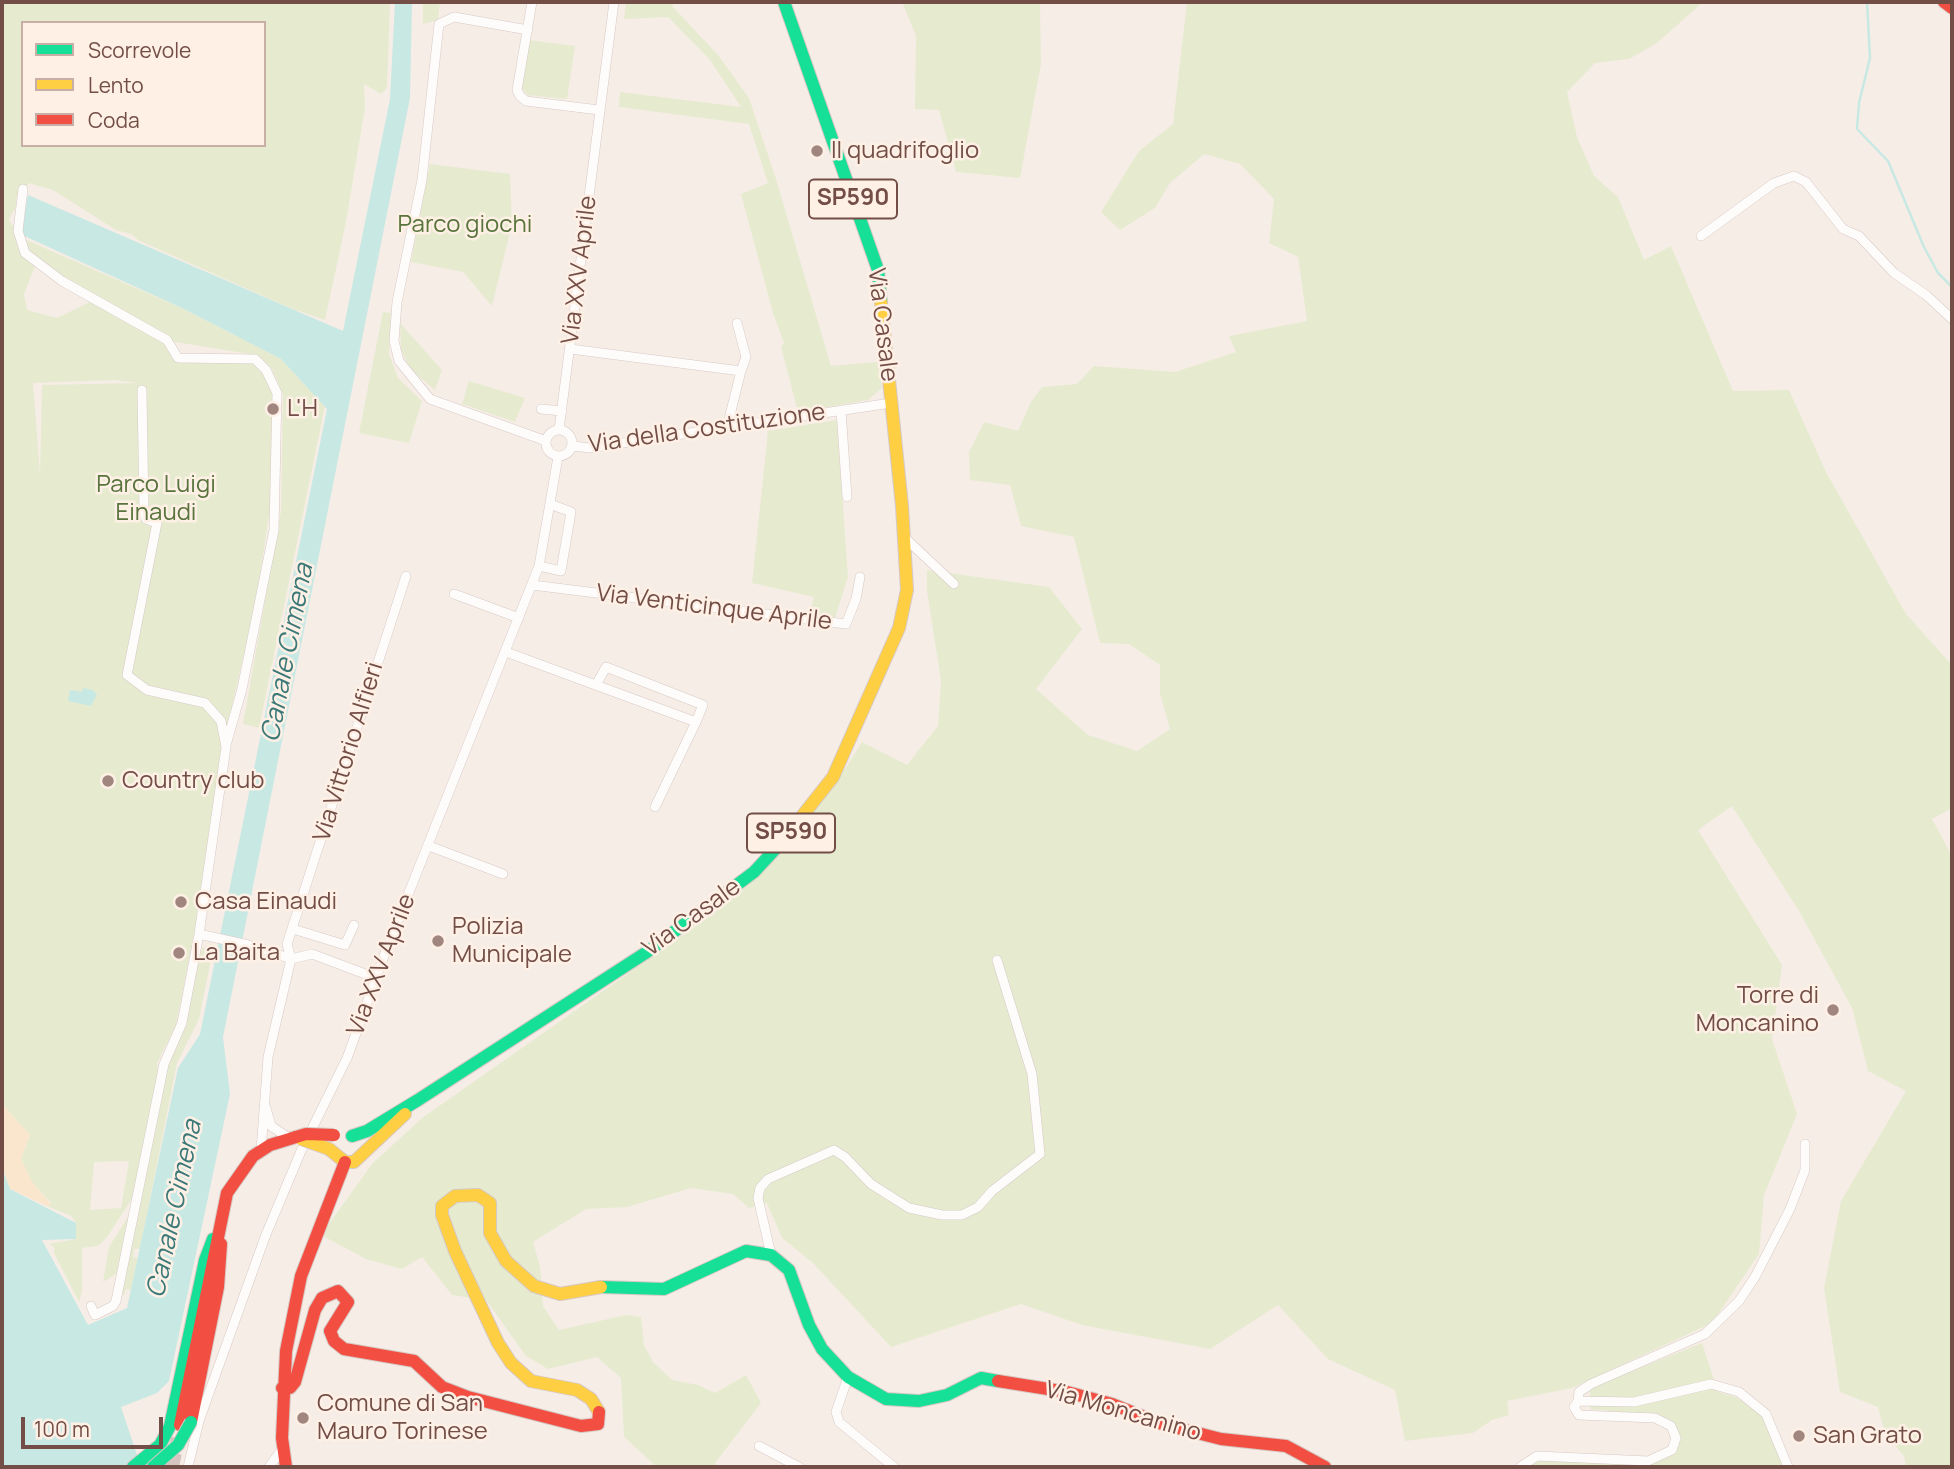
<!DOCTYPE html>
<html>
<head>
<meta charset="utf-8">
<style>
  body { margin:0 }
  #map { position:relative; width:1954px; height:1469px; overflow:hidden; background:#f6ede6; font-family:Manrope,sans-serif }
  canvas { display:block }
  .frame { position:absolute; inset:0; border:4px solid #734e47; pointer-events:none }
  .legend { position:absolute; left:21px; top:21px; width:245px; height:126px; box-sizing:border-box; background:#fff0e6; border:2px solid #c7afa6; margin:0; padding:9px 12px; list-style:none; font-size:21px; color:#734e47 }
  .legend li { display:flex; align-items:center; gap:14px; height:35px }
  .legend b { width:35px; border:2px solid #c7afa6 }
  .scale { position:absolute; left:21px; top:1417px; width:142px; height:32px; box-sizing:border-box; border:4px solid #734e47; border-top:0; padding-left:9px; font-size:21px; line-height:24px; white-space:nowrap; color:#734e47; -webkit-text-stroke:5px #fff0e6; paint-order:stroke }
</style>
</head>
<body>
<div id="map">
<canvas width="1954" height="1469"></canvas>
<div class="frame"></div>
<ul class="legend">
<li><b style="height:9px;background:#16e098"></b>Scorrevole</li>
<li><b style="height:9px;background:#ffcf43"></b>Lento</li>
<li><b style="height:9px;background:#f24e42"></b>Coda</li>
</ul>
<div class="scale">100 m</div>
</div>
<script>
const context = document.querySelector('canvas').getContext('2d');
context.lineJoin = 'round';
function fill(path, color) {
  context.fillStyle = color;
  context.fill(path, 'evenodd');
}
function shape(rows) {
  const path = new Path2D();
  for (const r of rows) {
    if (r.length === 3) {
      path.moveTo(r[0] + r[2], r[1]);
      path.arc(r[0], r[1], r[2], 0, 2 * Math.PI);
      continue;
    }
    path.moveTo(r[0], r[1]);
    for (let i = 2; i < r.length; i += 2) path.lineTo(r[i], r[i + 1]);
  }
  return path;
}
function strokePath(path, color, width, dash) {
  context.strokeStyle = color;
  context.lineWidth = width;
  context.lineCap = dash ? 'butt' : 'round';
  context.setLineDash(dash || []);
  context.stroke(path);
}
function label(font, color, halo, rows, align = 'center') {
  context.font = font + ' Manrope,sans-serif';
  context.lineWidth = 5;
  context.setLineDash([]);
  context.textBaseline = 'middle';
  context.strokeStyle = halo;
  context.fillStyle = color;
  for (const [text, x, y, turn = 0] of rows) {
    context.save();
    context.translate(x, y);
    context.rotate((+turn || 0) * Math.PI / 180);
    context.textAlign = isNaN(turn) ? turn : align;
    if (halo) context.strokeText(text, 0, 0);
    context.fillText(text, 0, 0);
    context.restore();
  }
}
fill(shape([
  [2,2,390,2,387,88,381,94,364,84,365,108,346,222,325,320,290,308,138,240,131,234,116,230,53,190,29,183,16,199,16,207,9,219,12,225,22,225,22,238,184,309,281,359,325,406,259,728,243,724,281,511,283,394,272,369,256,355,175,342,90,294,29,254,35,266,24,294,27,310,57,318,90,302,165,341,173,359,253,361,268,379,275,402,270,509,256,601,222,750,198,914,176,1025,157,1063,158,1073,137,1191,107,1237,98,1246,82,1248,82,1291,79,1302,54,1253,54,1247,49,1244,76,1239,76,1223,71,1216,47,1206,51,1203,32,1182,21,1159,30,1135,2,1104],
  [23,23,264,23,264,145,23,145],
  [115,380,137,383,42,385,40,474,33,383],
  [129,1161,121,1208,90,1210,94,1162],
  [423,2,440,2,438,20,423,24],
  [626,2,672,2,673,7,718,55,749,98,776,179,831,366,878,362,882,388,868,400,798,412,781,347,784,343,773,313,741,194,768,183,749,124,619,107,620,92,741,107,710,60,668,17,624,19],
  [902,2,1040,2,1041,64,1020,178,956,172,939,110,915,109,916,36],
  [1187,2,1703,2,1657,43,1629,59,1595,63,1567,92,1577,137,1594,176,1618,197,1644,260,1671,246,1733,391,1789,390,1826,472,1906,614,1952,665,1952,808,1932,819,1952,856,1952,1467,1906,1467,1904,1456,1885,1434,1878,1407,1840,1392,1824,1288,1841,1201,1906,1091,1868,1071,1852,1008,1799,911,1732,806,1698,830,1782,965,1772,1039,1797,1114,1764,1195,1759,1254,1712,1323,1572,1388,1507,1401,1509,1415,1492,1420,1473,1433,1405,1441,1395,1390,1328,1359,1278,1305,1210,1349,1082,1325,1021,1304,891,1347,813,1263,782,1238,767,1203,749,1208,733,1194,691,1188,627,1207,586,1209,533,1242,540,1266,543,1306,559,1330,626,1315,641,1317,644,1345,653,1362,672,1380,698,1385,715,1393,746,1375,761,1403,715,1463,717,1467,657,1467,624,1437,621,1378,597,1357,548,1369,526,1356,486,1300,452,1295,422,1257,402,1269,366,1259,321,1235,372,1164,422,1118,713,914,751,883,838,780,862,742,907,765,938,726,941,681,927,591,927,570,1049,587,1082,629,1036,689,1088,735,1137,751,1170,729,1160,694,1160,665,1129,644,1100,643,1074,537,1021,526,1010,485,970,480,969,452,984,422,1018,431,1031,402,1042,387,1077,384,1094,366,1175,372,1236,352,1229,336,1307,321,1298,257,1269,243,1274,199,1240,164,1204,154,1170,183,1155,208,1120,230,1101,212,1139,151,1173,124],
  [528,40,575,46,567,99,527,95,521,87],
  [430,164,510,174,512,224,492,306,463,272,411,262],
  [383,312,391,313,389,354,398,378,422,401,409,443,359,433],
  [400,323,442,370,435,390,411,370,401,350],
  [469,381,525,398,515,422,462,404],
  [837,420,848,577,835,618,808,618,814,597,752,583,768,431],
  [211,944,214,945,199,1019,177,1063,140,1249,134,1249,133,1257,138,1258,131,1290,126,1289,124,1295,121,1294,162,1080,184,1022,202,948],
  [131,1212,119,1272,103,1282,109,1247],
  [1702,1343,1718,1392,1736,1397,1762,1416,1784,1467,1531,1467,1539,1460,1649,1465,1679,1439,1657,1416,1590,1409,1590,1388]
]), '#e6ebd0');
fill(shape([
  [2,1104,30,1135,21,1159,32,1182,51,1204,47,1206,10,1189,2,1168]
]), '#fae6cd');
fill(shape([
  [395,2,412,2,410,98,223,1037,230,1094,169,1381,157,1393,121,1407,141,1467,2,1467,2,1168,10,1189,76,1223,76,1239,42,1240,88,1325,127,1308,178,1068,200,1034,327,409,281,359,184,309,20,234,28,195,343,331,390,99],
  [83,688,93,690,97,695,91,706,68,701,70,690,82,692]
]), '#c8e8e4');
strokePath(shape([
  [1867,2,1870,58,1859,103,1857,129,1888,161,1924,247,1938,273,1952,287]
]), '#c8e8e4', 2.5);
strokePath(shape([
  [172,1467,178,1438]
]), '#d5c5be', 14, [14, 7]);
const street = shape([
  [532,2,517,90,520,96,526,101,599,110],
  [528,30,454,17,439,24,422,180,397,302,394,341,399,361,430,399,546,441],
  [23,189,18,231,25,253,62,281,167,340,178,358,255,359,266,370,277,393,274,530,242,689,226,745],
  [1701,236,1774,183,1794,176,1806,182,1843,229,1859,236,1894,273,1926,295,1952,319],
  [737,323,746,357,741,371],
  [570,349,741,371,727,427],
  [541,409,562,411],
  [841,410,847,497],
  [559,443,13],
  [559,430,614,2],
  [573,446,589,448,891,403],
  [904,537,954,584],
  [539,566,561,571,571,512,550,504],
  [532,585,846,624,856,599,860,577],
  [454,594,519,618],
  [506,652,696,722,655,807],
  [596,685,606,667,703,705,696,722],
  [429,846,503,874],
  [293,929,345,945,354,925],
  [199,934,257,947,291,959,312,954,376,978],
  [266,1108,271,1126,289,1138],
  [261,1151,268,1057,291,959,287,944,406,576],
  [771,1255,758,1198,760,1188,768,1179,834,1150,845,1157,871,1184,909,1208,942,1215,962,1215,978,1207,992,1191,1040,1154,1032,1074,997,960],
  [91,1306,95,1315,113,1306,116,1301,164,1064,182,1023,199,934,226,747,221,721,205,703,147,690,127,675,157,523,146,519,144,511,142,390],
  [848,1377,836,1412,839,1422,894,1467],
  [1578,1401,1579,1392,1591,1384,1705,1334,1739,1301,1755,1277,1790,1209,1805,1170,1805,1144],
  [759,1446,799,1467],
  [188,1467,199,1421,265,1237,301,1151,347,1058,388,945,539,566,558,457],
  [269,1467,283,1448],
  [1520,1467,1537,1456,1648,1461,1672,1450,1676,1438,1671,1426,1655,1418,1579,1415,1574,1407,1578,1401,1634,1402,1711,1384,1739,1392,1766,1414,1788,1467]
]);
const fast = shape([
  [784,2,878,270,881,302],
  [352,1136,367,1131,418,1100,647,952,754,872,780,844],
  [601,1287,664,1289,746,1251,771,1255,789,1270,809,1325,822,1349,848,1377,886,1399,919,1401,947,1395,981,1378,998,1381],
  [133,1467,160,1445,170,1426,205,1260,213,1239]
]);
const slow = shape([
  [780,844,833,777,899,628,907,590,902,506,881,302],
  [329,1149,345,1162,354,1162,405,1114],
  [599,1412,591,1399,577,1390,531,1381,511,1363,498,1343,455,1251,442,1215,442,1206,455,1196,478,1195,490,1203,490,1233,506,1261,534,1286,560,1294,601,1287]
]);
const jam = shape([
  [1944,2,1952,8],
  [998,1381,1067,1392,1112,1404,1162,1424,1221,1439,1286,1446,1325,1467],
  [282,1388,290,1388,295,1382,315,1310,322,1298,338,1291,348,1302,330,1331,334,1341,344,1349,414,1361,442,1387,468,1397,581,1426,598,1424,599,1412],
  [191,1422,218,1287,221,1244],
  [180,1425,227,1193,253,1156,270,1145,296,1137],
  [286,1467,282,1438,286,1351,301,1276,345,1162]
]);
strokePath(street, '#d7c9c4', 10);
strokePath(fast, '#d6c8c3', 14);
strokePath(slow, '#d6c8c3', 14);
strokePath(jam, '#d6c8c3', 14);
strokePath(street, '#fefcfb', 9);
strokePath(fast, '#16e098', 12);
strokePath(slow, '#ffcf43', 12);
strokePath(jam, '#f24e42', 12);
const fastBridge = shape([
  [153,1467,178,1445,191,1422]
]);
const slowBridge = shape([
  [301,1139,329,1149]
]);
const jamBridge = shape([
  [296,1137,306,1134,334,1135]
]);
strokePath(fastBridge, '#d6c8c3', 14, []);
strokePath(slowBridge, '#d6c8c3', 14, []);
strokePath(jamBridge, '#d6c8c3', 14, []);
strokePath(fastBridge, '#16e098', 12);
strokePath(slowBridge, '#ffcf43', 12);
strokePath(jamBridge, '#f24e42', 12);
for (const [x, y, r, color] of [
  [817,151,7,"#a1867f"],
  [273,409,7,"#a1867f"],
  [108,781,7,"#a1867f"],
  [181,902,7,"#a1867f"],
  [438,941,7,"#a1867f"],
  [179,953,7,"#a1867f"],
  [1833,1010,7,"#a1867f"],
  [303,1418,7,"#a1867f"],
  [1799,1436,7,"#a1867f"]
]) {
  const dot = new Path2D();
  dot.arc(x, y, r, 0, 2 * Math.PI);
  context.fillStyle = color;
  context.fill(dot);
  strokePath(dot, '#fff0e6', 2.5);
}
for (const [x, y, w] of [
  [853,199,88],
  [791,833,88]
]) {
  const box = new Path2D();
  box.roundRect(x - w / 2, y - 19.5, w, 39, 5);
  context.fillStyle = '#fff0e6';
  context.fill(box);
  strokePath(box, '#734e47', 2);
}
label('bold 23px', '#734e47', null, [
  ["SP590",853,199],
  ["SP590",791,833]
]);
label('24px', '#734e47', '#fff0e6', [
  ["Il quadrifoglio",831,151],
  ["L'H",287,409],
  ["Country club",122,781],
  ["Casa Einaudi",195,902],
  ["Polizia",452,927],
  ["Municipale",452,955],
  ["La Baita",193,953],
  ["Torre di",1819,996,"right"],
  ["Moncanino",1819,1024,"right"],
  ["Comune di San",317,1404],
  ["Mauro Torinese",317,1432],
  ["San Grato",1813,1436]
], 'left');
label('24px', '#58743c', '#fff0e6', [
  ["Parco giochi",465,225],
  ["Parco Luigi",156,485],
  ["Einaudi",156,513]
]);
label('24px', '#734e47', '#fff0e6', [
  ["Via XXV Aprile",580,270,-83],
  ["Via Casale",882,325,83],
  ["Via della Costituzione",707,429,-8],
  ["Via Venticinque Aprile",714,608,7],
  ["Via Vittorio Alfieri",349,752,-73],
  ["Via Casale",692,918,-36],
  ["Via XXV Aprile",382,965,-69],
  ["Via Moncanino",1123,1412,16]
]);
label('italic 26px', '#3a7978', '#fff0e6', [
  ["Canale Cimena",288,653,-79],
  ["Canale Cimena",175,1209,-78]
]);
</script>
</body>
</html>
